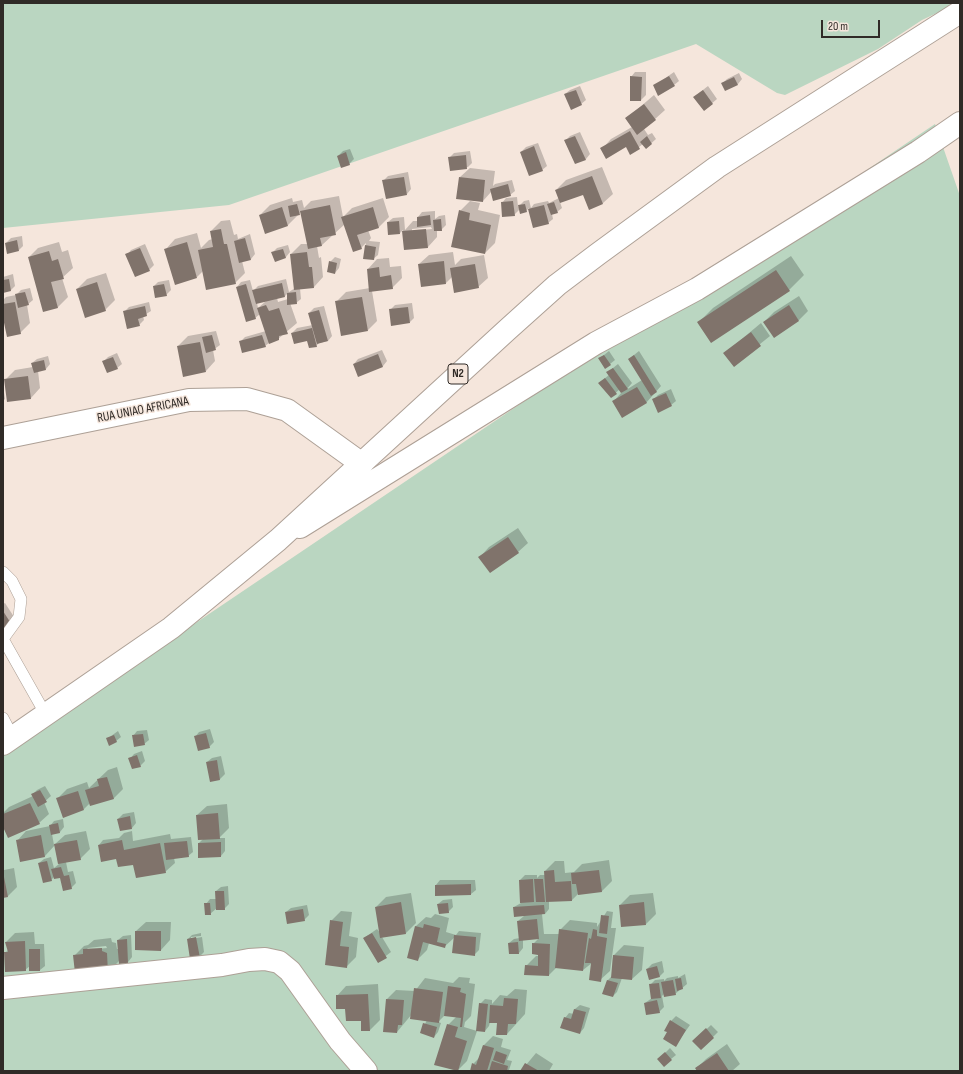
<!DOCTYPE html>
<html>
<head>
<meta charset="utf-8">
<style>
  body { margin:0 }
  #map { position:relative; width:963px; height:1074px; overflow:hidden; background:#f5e6dc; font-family:"Sofia Sans Condensed",sans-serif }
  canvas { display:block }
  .frame { position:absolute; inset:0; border:4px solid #302b27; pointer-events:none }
  .scale { position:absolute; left:821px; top:20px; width:59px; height:18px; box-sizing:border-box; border:2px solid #302b27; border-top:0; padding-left:5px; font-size:12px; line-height:14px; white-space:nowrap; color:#302b27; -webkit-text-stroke:3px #f5e6dc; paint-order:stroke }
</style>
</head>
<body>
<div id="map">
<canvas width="963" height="1074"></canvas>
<div class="frame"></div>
<div class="scale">20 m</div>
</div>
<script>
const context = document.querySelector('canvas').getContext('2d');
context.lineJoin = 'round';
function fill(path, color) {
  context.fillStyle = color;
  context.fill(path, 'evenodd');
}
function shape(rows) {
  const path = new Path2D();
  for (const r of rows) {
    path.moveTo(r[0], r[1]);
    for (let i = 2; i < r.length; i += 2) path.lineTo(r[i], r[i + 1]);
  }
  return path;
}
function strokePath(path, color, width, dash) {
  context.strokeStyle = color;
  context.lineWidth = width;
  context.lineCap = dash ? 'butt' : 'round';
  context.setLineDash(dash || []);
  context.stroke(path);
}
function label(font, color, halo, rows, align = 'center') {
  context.font = font + ' "Sofia Sans Condensed",sans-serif';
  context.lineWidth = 3;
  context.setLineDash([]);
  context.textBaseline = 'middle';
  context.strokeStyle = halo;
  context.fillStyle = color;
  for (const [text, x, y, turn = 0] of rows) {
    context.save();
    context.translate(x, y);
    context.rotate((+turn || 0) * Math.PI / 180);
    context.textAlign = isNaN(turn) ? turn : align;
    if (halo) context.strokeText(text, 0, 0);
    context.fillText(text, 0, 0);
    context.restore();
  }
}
fill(shape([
  [3,3,956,3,956,4,922,20,878,49,785,95,777,93,696,44,229,205,3,228],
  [935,124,960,196,960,1071,3,1071,3,753]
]), '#bad6c1');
fill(shape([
  [635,72,646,72,646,95,641,100,631,77],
  [674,72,679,81,674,85,654,86],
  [739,73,742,79,738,84,726,90,723,83,727,79],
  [580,86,586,100,581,104,565,94,570,90],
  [708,86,717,99,704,110,699,93],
  [654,95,665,110,644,129,648,135,652,133,656,139,646,148,643,144,631,153,626,146,602,149,611,139,632,127,626,119],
  [580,132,590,154,586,159,575,163,565,141,570,136],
  [538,143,547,166,542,170,521,152,526,147],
  [350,149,354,159,349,164,338,156,343,151],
  [470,151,472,163,468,167,451,170,449,158,454,153],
  [602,167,613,194,603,203,590,208,584,193,560,202,562,208,557,212,552,214,553,219,548,223,534,227,529,208,526,211,520,209,514,215,502,203,506,198,517,197,518,207,524,201,529,200,531,208,534,204,548,201,549,203,559,198,556,190,566,180],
  [470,168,495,171,493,186,495,184,512,180,515,191,510,195,491,192,483,201,460,177],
  [408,172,411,189,407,194,383,181,388,176],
  [339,196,343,217,352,208,383,198,389,217,379,227,368,230,371,238,369,241,380,242,378,255,373,259,364,258,366,243,361,248,345,224,322,245,317,246,319,258,321,257,323,277,314,287,300,288,301,299,296,303,290,303,297,323,278,339,269,343,265,346,240,342,245,337,266,331,260,314,255,318,237,287,241,282,250,280,253,291,258,286,286,279,289,292,295,288,291,254,301,244,308,244,301,212,288,225,260,215,270,205,292,198,293,202,302,200,304,208,311,201],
  [288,293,288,299,278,302,277,298,285,296],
  [266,301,258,308,257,303],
  [470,201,480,203,478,210,500,215,495,243,485,253,460,211],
  [435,211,435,219,439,216,445,215,446,225,441,230,437,230,437,237,428,247,405,249,403,230,400,233,388,222,393,218,404,217,405,230,413,221,418,221,418,217,422,212],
  [431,227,432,229,412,231,412,229],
  [230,220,234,235,237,234,238,239,250,234,255,254,251,259,242,261,245,273,235,283,203,271,197,277,166,249,175,239,197,233,201,248,209,240,213,239,211,231,221,221],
  [22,236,23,246,19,250,6,243,11,238],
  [59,242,62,252,68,250,73,268,62,278,68,297,58,307,44,311,29,257,38,248],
  [145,244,154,265,149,270,127,255,131,250],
  [288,245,290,252,286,257,275,260,273,252,277,248],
  [453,252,455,265,461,259,484,255,488,278,478,287,452,277,446,283,419,264,429,255],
  [791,256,804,275,789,290,711,341,698,323,713,308],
  [335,257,341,259,339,268,335,273,330,262],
  [389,258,390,267,401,266,402,278,392,288,372,291,377,321,368,330,336,302,346,292,370,288,368,269,377,259],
  [106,273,115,300,105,310,77,289,87,279],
  [13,274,15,286,11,290,3,292,3,277],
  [169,280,171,290,166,295,154,286,158,282],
  [30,288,33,300,27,305,30,323,20,333,3,317,3,300,6,297,16,295,21,290],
  [799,296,808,311,799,320,774,336,764,322,774,312],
  [149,302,151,311,143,316,144,320,139,325,124,312,129,307],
  [412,303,414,318,410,322,390,310,395,305],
  [324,306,332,336,328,341,319,343,316,346,292,333,297,328,313,325,309,313,314,308],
  [761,323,770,336,734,365,725,353],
  [216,331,220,345,213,350,215,361,206,371,178,346,188,336],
  [382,350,387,361,383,366,359,375,354,364,358,359],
  [609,351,615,360,610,364,599,359],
  [639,351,661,386,646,403,613,402,622,392,620,389,611,397,604,379,609,375,608,372,618,364,632,383,626,390,642,380,629,359],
  [117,353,122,364,117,368,103,362,108,357],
  [48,356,50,364,46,369,38,371,40,388,31,398,5,380,15,370,33,367,32,363,37,359],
  [3,385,5,399,3,401],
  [671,389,676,401,671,405,653,400,658,395],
  [518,528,528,543,518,552,480,557,489,547],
  [5,603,16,620,3,630,3,604],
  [210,729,214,742,209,747,195,737,199,732],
  [147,730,149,740,144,744,133,736,137,731],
  [118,731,121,737,116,741,107,739],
  [142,751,145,761,140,766,130,759,134,754],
  [221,756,225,774,220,779,211,781,207,762,212,758],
  [117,767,123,789,113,799,90,803,84,809,57,799,67,789,87,782,89,788,108,770],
  [45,786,51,796,44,802,49,814,39,823,3,824,3,813,9,807,33,796,32,795,37,790],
  [227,804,229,828,219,838,225,838,225,851,221,856,199,843,203,839,197,815,207,806],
  [134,812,136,823,132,828,118,819,123,814],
  [63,819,64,827,60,832,52,834,54,845,65,835,86,831,90,849,80,859,66,862,68,872,73,871,76,883,71,888,61,877,54,877,51,880,39,863,44,859,51,857,54,868,59,864,55,845,45,856,21,860,17,841,26,831,50,826,54,821],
  [132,831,133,841,170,834,171,839,191,837,193,852,188,856,174,858,175,863,165,872,117,858,99,845,103,840,119,838,124,833],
  [609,860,612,881,602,891,578,894,572,900,549,901,549,909,545,914,542,914,544,934,559,934,560,930,570,920,597,923,597,927,607,911,613,912,611,928,616,928,610,971,600,980,592,963,583,970,557,967,549,975,526,966,536,956,539,956,533,944,539,938,523,940,523,948,519,953,509,943,514,939,520,938,518,921,524,916,514,907,521,903,520,880,525,875,537,875,537,878,540,875,546,875,545,871,555,861,564,861,565,873,574,872,582,864],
  [3,867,4,870,14,868,17,887,7,897,3,897],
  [440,880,475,880,476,890,471,894,436,885],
  [228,886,229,904,224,909,217,908,210,914,206,904,210,899,216,899,216,891,221,887],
  [411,893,416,923,406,933,382,937,391,952,378,962,364,938,377,929,381,934,376,907,386,897],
  [653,893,656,914,646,924,620,905,630,895],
  [452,899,453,907,448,912,438,904,443,900],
  [307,905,309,915,304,920,286,912,291,908],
  [341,911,352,912,349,936,358,938,356,957,346,967,331,921],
  [435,914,449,918,446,932,456,935,459,931,481,933,479,950,474,955,455,937,444,947,429,943,427,950,417,960,416,926,426,917,431,918],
  [146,922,171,922,170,940,161,950,136,931],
  [34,932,35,944,44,944,45,966,40,970,30,970,30,966,25,970,5,953,8,950,6,942,15,933],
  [201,933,201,936,191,937,191,939,202,937,204,952,199,957,188,939,192,935],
  [131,935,132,957,128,962,119,961,108,972,74,956,84,946,88,945,94,940,111,938,112,942,116,943,117,949,119,949,118,940,123,936],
  [106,946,107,948,86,950,88,948],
  [624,945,644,947,642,970,632,979,622,978,617,992,613,996,604,994,608,980,612,976,613,956],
  [662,961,664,972,660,976,650,979,647,969,652,964],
  [685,974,687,984,675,994,664,994,662,996,664,1007,659,1012,645,1003,652,998,650,985,655,980,664,979,664,981,667,978,678,976,678,978],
  [459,977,470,978,469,983,475,984,471,1016,465,1022,464,1027,477,1031,467,1061,457,1071,436,1064,448,1025,457,1016,445,1015,438,1022,441,1023,438,1032,434,1037,421,1032,427,1020,412,1014,397,1032,387,999,396,990,415,991,425,978,453,983],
  [378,984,380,1020,370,1030,362,1030,362,1020,346,1008,337,996,346,986],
  [515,989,527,990,525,1014,507,1034,498,1022,490,1022,489,1026,485,1031,480,1004,485,999,492,1000,492,1004,500,995,507,996],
  [580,1005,590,1008,584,1028,580,1033,565,1018,569,1013,574,1014,575,1009],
  [676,1016,690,1025,675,1046,669,1032,671,1021],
  [711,1025,718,1032,701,1049,694,1041],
  [493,1036,503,1039,501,1047,511,1050,507,1060,512,1061,509,1070,511,1071,471,1071,473,1064,480,1057,484,1045],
  [727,1044,740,1064,732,1071,698,1071,696,1069,706,1059],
  [670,1048,676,1055,671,1059,658,1060],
  [536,1053,553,1064,549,1071,521,1071]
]), '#0003');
fill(shape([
  [630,76,642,77,641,101,630,101],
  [669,76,675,86,658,96,653,85],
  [734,77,738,85,725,91,721,83],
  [576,90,582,105,571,110,564,94],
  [703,90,713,104,704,111,693,97],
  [644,104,656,120,637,135,625,118],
  [630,131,640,149,630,155,626,147,606,159,600,148],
  [575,136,586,160,575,164,564,140],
  [647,136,652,144,646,149,640,142],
  [534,146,543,171,529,176,520,152],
  [346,152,350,165,341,168,337,156],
  [466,155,467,169,450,171,448,157],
  [592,176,603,204,589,210,583,195,560,203,555,190],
  [404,177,407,195,386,199,382,180],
  [459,177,485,180,483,202,456,199],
  [508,184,511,196,493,201,490,189],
  [513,201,515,216,502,217,501,202],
  [554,202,558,213,551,215,547,204],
  [297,204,300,215,290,217,288,206],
  [525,204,527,212,520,214,518,205],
  [330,205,336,235,320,238,322,246,308,249,300,211],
  [544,205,549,224,533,228,528,209],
  [282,207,288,226,265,234,259,215],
  [373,207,379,228,357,235,362,249,353,252,341,217],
  [459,210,470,213,469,220,491,225,485,254,451,247],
  [430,215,431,225,417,227,417,217],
  [441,219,442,231,434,231,433,220],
  [399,221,400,234,388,235,387,222],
  [221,229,224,244,227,244,236,284,206,290,198,250,213,247,210,231],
  [426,229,428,248,404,250,402,231],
  [245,238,251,260,239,263,234,241],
  [17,240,19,251,7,254,5,243],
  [187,242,197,278,175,285,164,249],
  [365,245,376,247,374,260,363,259],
  [140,248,150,271,135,277,125,254],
  [283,249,286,258,275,262,271,252],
  [49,251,52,261,58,259,64,279,51,282,58,308,43,312,28,257],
  [307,252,309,267,312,267,314,288,294,290,290,254],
  [329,261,337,263,335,274,327,272],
  [444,261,446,284,421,287,418,264],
  [475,264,479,288,454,293,450,268],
  [379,267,380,277,391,275,393,289,369,292,367,269],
  [776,270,790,291,711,343,697,322],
  [9,279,11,291,3,293,3,280],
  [97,282,106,311,85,318,76,289],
  [282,283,285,297,256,304,252,290],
  [164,284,167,296,155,298,153,286],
  [246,284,256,319,246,322,236,287],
  [25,292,29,305,18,308,15,294],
  [296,292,297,304,287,305,287,293],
  [362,297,368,331,341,336,335,301],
  [15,302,21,334,7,337,3,318,3,304],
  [266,305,269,311,279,308,288,334,279,336,279,340,269,344,257,308],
  [789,305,799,321,774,338,763,322],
  [145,306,147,316,138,319,140,326,127,329,123,311],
  [408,307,410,323,391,326,389,309],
  [319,310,328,341,317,344,308,313],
  [312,328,317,347,309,348,307,341,294,344,291,333],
  [751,332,761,346,734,367,723,353],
  [212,335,216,350,206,353,202,337],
  [262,335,266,347,242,353,239,341],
  [200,342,206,372,183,377,177,346],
  [378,354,383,367,358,377,353,364],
  [604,355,611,365,605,369,598,358],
  [634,355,657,392,651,396,628,359],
  [113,357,118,369,107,373,102,361],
  [44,360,46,370,34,373,31,363],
  [613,368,628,389,621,393,606,372],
  [28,376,31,399,7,402,4,379],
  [605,378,617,394,611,398,598,383],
  [637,387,647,403,622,418,612,401],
  [666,393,672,406,658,413,652,399],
  [508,537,519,553,490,573,478,557],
  [3,611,12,625,3,631],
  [206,733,210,748,198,751,194,736],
  [143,734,145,745,134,747,132,735],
  [114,735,117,742,109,746,106,738],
  [137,755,141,767,132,769,128,758],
  [217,760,220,780,210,782,206,762],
  [107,777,114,799,90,806,85,790,99,786,97,779],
  [40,790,47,802,38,807,31,794],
  [78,791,84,810,63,818,56,798],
  [30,803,40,824,8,838,3,827,3,814],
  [218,813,220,839,198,840,196,815],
  [130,816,132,829,120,831,117,819],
  [58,823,60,833,51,835,49,825],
  [41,835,45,857,20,862,16,840],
  [77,840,81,860,58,864,54,844],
  [122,840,124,850,160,843,166,873,136,878,133,865,118,867,116,859,101,862,98,845],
  [187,841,189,857,166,860,164,843],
  [221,842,221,857,198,858,198,843],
  [47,861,52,881,43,883,38,863],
  [61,867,64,876,69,875,72,889,63,891,60,878,54,879,51,869],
  [554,870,555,882,571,881,572,901,546,902,544,871],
  [599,870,602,892,578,895,576,884,572,884,571,873],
  [4,877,8,897,3,898,3,878],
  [533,879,534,902,520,903,519,880],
  [534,879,543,879,545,902,536,902],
  [471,884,471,895,435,896,435,885],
  [215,891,224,891,225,910,216,910],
  [401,902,406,934,380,938,375,907],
  [644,902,646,925,621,927,619,905],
  [204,903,210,903,211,915,205,915],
  [448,903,449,913,439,914,437,904],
  [544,905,545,914,514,917,513,907],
  [303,909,305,921,287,924,285,912],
  [601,915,609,916,607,934,599,933],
  [537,919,539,939,519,941,517,921],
  [330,920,343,922,340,946,349,947,347,968,325,965],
  [424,924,440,928,437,942,446,944,445,948,423,942,418,961,407,958,415,926,423,928],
  [559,929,588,933,583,971,555,968],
  [593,929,597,930,597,936,607,938,601,982,589,980,591,963,585,963,589,938,591,939],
  [135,931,161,931,161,951,135,950],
  [372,933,387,958,378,963,363,938],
  [454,935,476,937,475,956,452,953],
  [196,937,200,958,190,959,187,939],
  [127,939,128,963,119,964,117,940],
  [25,941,26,971,5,972,4,952,8,952,5,942],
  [518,942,519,954,509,954,508,943],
  [532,943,550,944,549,976,524,975,525,965,538,966,538,955,532,954],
  [102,948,102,951,107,953,108,973,75,973,73,955,83,954,83,949],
  [29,949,40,949,40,971,29,971],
  [613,955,634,957,632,980,611,978],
  [657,966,660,977,649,980,646,969],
  [681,978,683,989,677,991,675,979],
  [607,980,618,983,613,997,602,994],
  [673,980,676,995,664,997,661,982],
  [659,983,661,998,651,999,649,984],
  [448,986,461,988,460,992,466,994,462,1027,460,1027,461,1018,444,1016],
  [414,988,443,992,439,1023,410,1019],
  [368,994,370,1031,361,1031,361,1021,346,1021,345,1009,336,1009,336,995],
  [504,998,518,999,516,1024,508,1024,507,1035,496,1035,497,1023,489,1023,490,1005,503,1006],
  [386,999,404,1000,402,1025,398,1025,397,1033,383,1032],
  [657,1000,660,1013,646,1015,644,1003],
  [479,1003,488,1004,485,1032,476,1031],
  [574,1009,586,1012,580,1034,560,1028,564,1017,571,1019],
  [670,1020,686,1030,676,1047,663,1039,667,1032,664,1031],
  [423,1023,437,1027,434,1038,420,1033],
  [447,1024,458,1027,455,1037,467,1041,458,1071,434,1065],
  [706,1028,714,1038,701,1050,692,1041],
  [483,1045,494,1048,487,1071,470,1071,472,1063,476,1065],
  [496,1051,507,1055,504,1064,493,1060],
  [665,1052,672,1060,664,1067,657,1059],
  [717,1053,729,1071,697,1071,695,1068],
  [492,1061,508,1066,507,1071,489,1071],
  [525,1063,539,1071,520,1071]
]), '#80736b');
const service = shape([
  [3,572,12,581,21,599,19,617,3,639],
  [3,639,46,715],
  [3,718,13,737]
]);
const minor = shape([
  [300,527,596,343,697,289,918,152,960,123],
  [3,988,222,965,249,960,265,959,279,962,290,971,340,1041,366,1071]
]);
const secondary = shape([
  [3,438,189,400,247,399,287,410,362,464]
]);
const primary = shape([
  [3,744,171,628,278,540,507,330,557,285,598,254,717,167,960,12]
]);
strokePath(service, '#ada096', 12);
strokePath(minor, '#ada096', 24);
strokePath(secondary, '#ada096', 24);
strokePath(primary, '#ada096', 24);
strokePath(service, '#fff', 11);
strokePath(minor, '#fff', 22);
strokePath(secondary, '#fff', 22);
strokePath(primary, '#fff', 22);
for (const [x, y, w] of [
  [458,374,20]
]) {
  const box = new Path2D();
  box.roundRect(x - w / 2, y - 10, w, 20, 3);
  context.fillStyle = '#f5e6dc';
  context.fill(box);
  strokePath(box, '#302b27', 1);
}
label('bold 12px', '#302b27', null, [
  ["N2",458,374]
]);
label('13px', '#302b27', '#f5e6dc', [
  ["RUA UNIAO AFRICANA",143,410,-11]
]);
</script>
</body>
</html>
